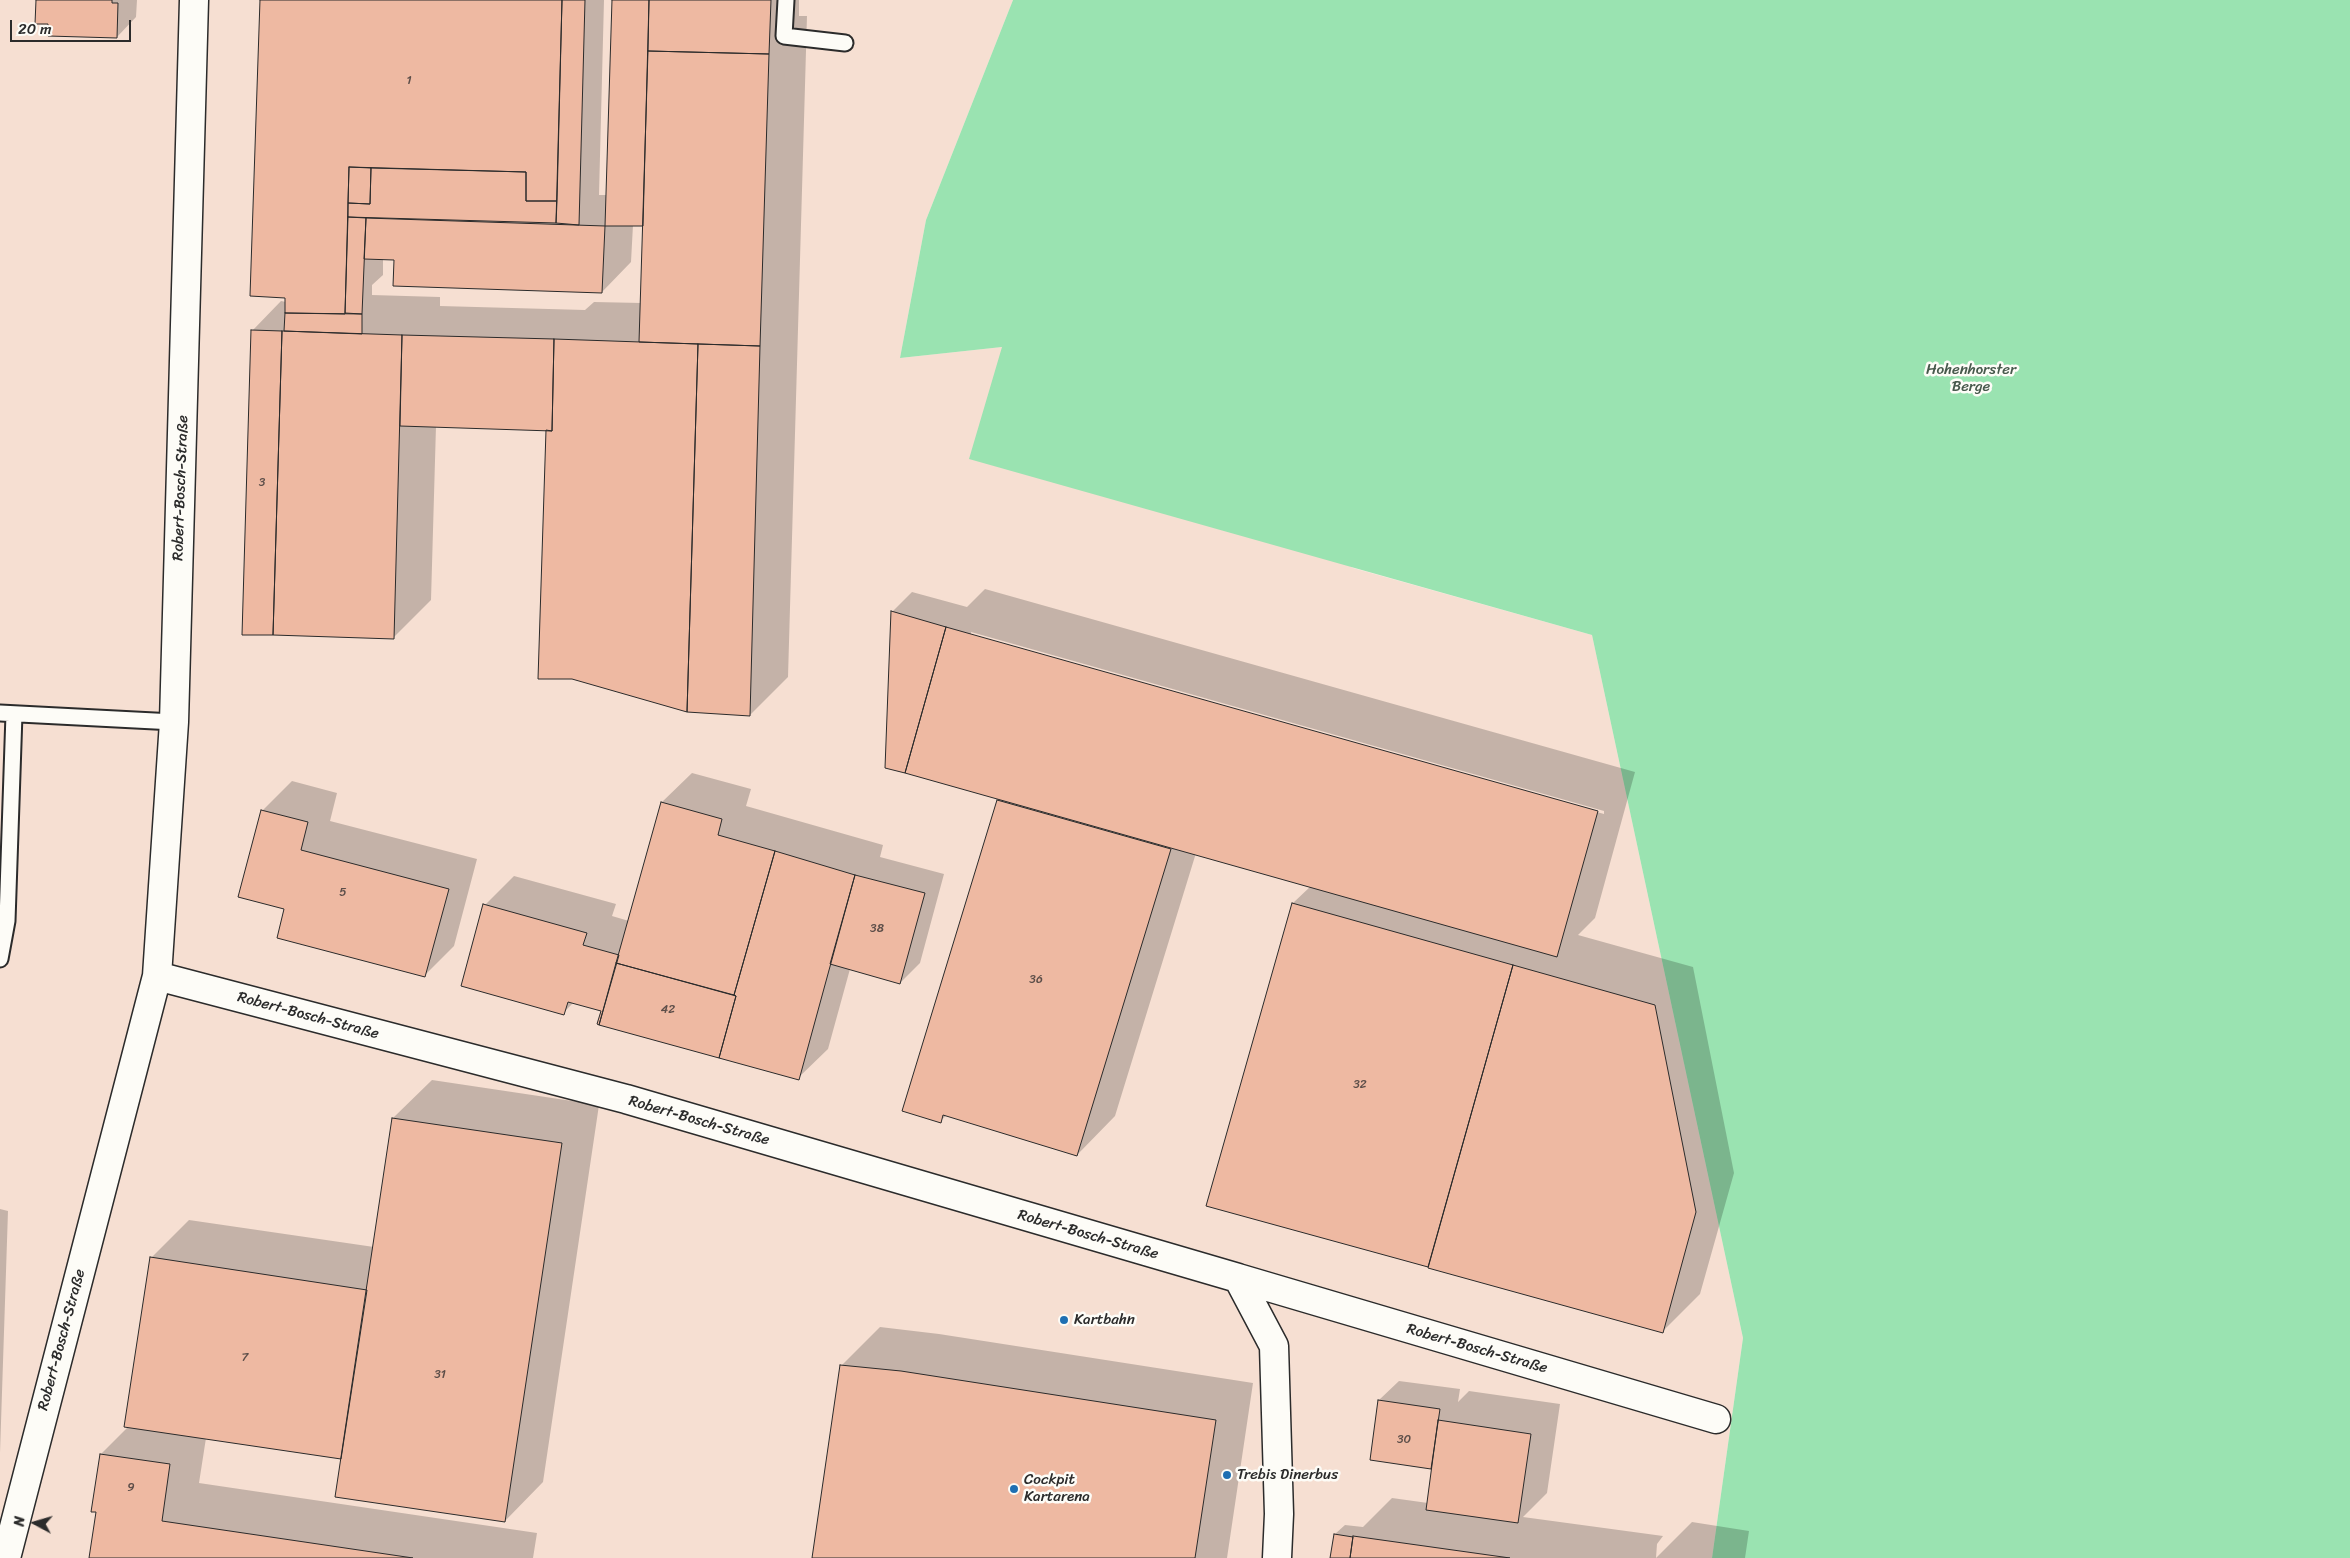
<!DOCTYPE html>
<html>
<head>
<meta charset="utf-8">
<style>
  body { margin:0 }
  #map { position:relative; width:2350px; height:1558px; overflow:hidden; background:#faefe6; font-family:Sriracha,sans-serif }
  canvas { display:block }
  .north { position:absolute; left:10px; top:1498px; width:50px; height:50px; -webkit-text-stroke:4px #fdfcf7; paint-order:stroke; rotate:276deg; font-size:14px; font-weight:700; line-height:20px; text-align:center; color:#2b2b2b }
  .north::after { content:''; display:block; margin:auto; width:18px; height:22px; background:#2b2b2b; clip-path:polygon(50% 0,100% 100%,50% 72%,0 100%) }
  .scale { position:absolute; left:10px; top:20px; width:121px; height:22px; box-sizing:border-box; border:2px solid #2b2b2b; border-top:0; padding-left:6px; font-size:15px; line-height:18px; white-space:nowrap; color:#2b2b2b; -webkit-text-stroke:4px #fdfcf7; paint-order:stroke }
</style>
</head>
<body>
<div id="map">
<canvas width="2350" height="1558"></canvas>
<div class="north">N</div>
<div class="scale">20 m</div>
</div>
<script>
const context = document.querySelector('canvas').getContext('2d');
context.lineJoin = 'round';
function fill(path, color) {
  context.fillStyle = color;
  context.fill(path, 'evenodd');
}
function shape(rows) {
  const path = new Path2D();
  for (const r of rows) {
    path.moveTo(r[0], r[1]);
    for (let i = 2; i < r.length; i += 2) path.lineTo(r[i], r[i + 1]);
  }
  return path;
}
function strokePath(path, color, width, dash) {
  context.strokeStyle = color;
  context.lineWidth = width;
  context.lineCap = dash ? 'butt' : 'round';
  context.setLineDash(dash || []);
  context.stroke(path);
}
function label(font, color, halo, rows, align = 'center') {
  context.font = font + ' Sriracha,sans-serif';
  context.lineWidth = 5;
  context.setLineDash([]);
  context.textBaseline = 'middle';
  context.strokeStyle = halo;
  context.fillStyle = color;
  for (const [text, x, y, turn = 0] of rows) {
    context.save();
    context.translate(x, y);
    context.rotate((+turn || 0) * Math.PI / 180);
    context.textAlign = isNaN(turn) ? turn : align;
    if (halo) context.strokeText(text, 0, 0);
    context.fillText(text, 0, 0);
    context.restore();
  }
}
fill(shape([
  [0,0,1013,0,926,220,900,358,1002,347,1353,568,1592,635,1743,1338,1712,1558,0,1558]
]), '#f6dfd2');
fill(shape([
  [1013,0,2350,0,2350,1558,1712,1558,1743,1338,1592,635,969,459,1002,347,900,358,926,220]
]), '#9ae3b1');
fill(shape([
  [38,0,137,0,136,17,117,37,49,22],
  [261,0,604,0,599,195,607,195,614,0,799,0,799,16,807,16,788,677,750,715,547,429,436,426,431,600,393,638,252,331,281,301,286,302],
  [348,161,351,161,349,212,347,211],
  [644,223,642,303,594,302,585,310,440,306,440,297,372,295,372,285,383,275,383,258,602,292,631,262,633,225],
  [985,589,1635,772,1595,918,1578,935,1693,967,1734,1173,1700,1294,1662,1332,1208,1205,1293,903,1311,886,1196,853,1115,1116,1077,1155,947,1115,940,1121,903,1110,999,798,886,766,893,611,912,592,967,607],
  [971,632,1604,811,1604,814,971,635],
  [692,773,751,789,746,806,883,845,880,857,944,874,920,963,900,983,850,969,828,1049,798,1078,574,1002,563,1013,485,905,514,876,616,904,612,916,629,921,662,802],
  [292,781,337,793,330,821,477,859,454,946,425,975,285,908,262,811],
  [432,1080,599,1105,543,1482,505,1521,342,1458,206,1438,199,1483,537,1533,533,1558,90,1558,97,1511,101,1454,129,1426,151,1258,189,1220,374,1247,393,1118],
  [0,1209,8,1211,0,1453],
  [880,1327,939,1334,1253,1383,1227,1558,813,1558,842,1365],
  [1399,1381,1460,1389,1458,1402,1469,1391,1560,1404,1547,1493,1523,1517,1663,1536,1657,1544,1656,1558,1332,1558,1335,1534,1345,1525,1363,1527,1392,1498,1428,1503,1433,1468,1371,1459,1379,1400],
  [1692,1522,1749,1531,1745,1558,1656,1558]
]), '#0003');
const building = shape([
  [36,0,112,0,112,3,118,3,117,38,48,36,48,24,35,24,36,0],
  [260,0,562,0,557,201,526,201,526,172,349,167,345,314,285,313,285,298,250,296,260,0],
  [562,0,585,0,579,225,556,223,562,0],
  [612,0,649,0,643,226,605,226,612,0],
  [649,0,771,0,769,54,648,51,649,0],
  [648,51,769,54,760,346,639,342,648,51],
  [349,167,371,168,370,204,348,203,349,167],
  [371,168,526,172,526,201,557,201,556,223,348,217,348,203,370,204,371,168],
  [348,217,366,218,362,314,345,313,348,217],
  [366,218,605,226,602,293,393,286,394,260,364,259,366,218],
  [285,313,362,314,362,334,284,331,285,313],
  [251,330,282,331,273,635,242,635,251,330],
  [282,331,402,335,394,639,273,635,282,331],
  [402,335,554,339,552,431,400,426,402,335],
  [554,339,698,344,687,712,572,679,538,679,546,430,552,431,554,339],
  [698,344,760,346,750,716,687,712,698,344],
  [891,611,946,627,905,773,885,768,891,611],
  [946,627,1598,811,1557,957,905,773,946,627],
  [997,800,1171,849,1077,1156,943,1115,941,1123,902,1111,997,800],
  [661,802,722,819,718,835,775,851,734,995,616,963,661,802],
  [261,810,308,822,301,850,449,889,425,977,277,938,284,909,238,897,261,810],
  [775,851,855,875,799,1080,719,1058,736,996,734,995,775,851],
  [855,875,925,893,900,984,830,964,855,875],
  [1292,903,1513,965,1428,1267,1206,1206,1292,903],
  [483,904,587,933,583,945,619,955,599,1025,597,1024,601,1011,568,1002,564,1015,461,986,483,904],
  [616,963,736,996,719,1058,599,1025,616,963],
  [1513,965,1655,1005,1696,1212,1663,1333,1428,1268,1513,965],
  [392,1118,562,1143,505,1522,335,1497,392,1118],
  [150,1257,367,1290,341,1459,124,1427,150,1257],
  [840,1365,901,1371,1216,1420,1195,1558,812,1558,840,1365],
  [1378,1400,1440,1409,1431,1469,1370,1460,1378,1400],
  [1438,1420,1531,1434,1518,1523,1426,1510,1438,1420],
  [100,1454,170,1464,162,1521,413,1558,89,1558,96,1512,91,1512,100,1454],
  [1334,1534,1353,1537,1350,1558,1330,1558,1334,1534],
  [1353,1536,1510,1558,1350,1558,1353,1536]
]);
fill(building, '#eeb9a2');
strokePath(building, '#2b2b2b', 1);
const lane = shape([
  [786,0,784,36,845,43],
  [0,713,174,722],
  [0,959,7,921,14,714]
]);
const street = shape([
  [157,976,626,1099,1238,1278,1274,1346,1279,1514,1277,1558],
  [1238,1278,1716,1419],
  [6,1558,157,976,174,722,194,0]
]);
strokePath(lane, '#2b2b2b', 19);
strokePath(street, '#2b2b2b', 31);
strokePath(lane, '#fdfcf7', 15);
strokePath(street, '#fdfcf7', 28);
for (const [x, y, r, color] of [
  [1064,1320,5,"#1f6fb2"],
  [1227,1475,5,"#1f6fb2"],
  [1014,1489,5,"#1f6fb2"]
]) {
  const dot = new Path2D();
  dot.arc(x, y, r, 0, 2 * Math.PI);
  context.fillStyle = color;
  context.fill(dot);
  strokePath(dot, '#fdfcf7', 2);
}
label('12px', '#5c4e49', null, [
  ["1",409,81],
  ["3",262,483],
  ["5",343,893],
  ["38",877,929],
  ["36",1036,980],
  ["42",668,1010],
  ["32",1360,1085],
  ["7",245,1358],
  ["31",440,1375],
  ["30",1404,1440],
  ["9",131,1488]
]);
label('15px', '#47594c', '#fdfcf7', [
  ["Hohenhorster",1971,370],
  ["Berge",1971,387]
]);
label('15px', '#2b2b2b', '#fdfcf7', [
  ["Robert-Bosch-Straße",181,488,-88],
  ["Robert-Bosch-Straße",308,1016,15],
  ["Robert-Bosch-Straße",699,1121,16],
  ["Robert-Bosch-Straße",1088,1235,16],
  ["Robert-Bosch-Straße",62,1340,-75],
  ["Robert-Bosch-Straße",1477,1349,16]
]);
label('15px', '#2b2b2b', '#fdfcf7', [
  ["Kartbahn",1074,1320],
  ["Trebis Dinerbus",1237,1475],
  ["Cockpit",1024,1480],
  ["Kartarena",1024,1497]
], 'left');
</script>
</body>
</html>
